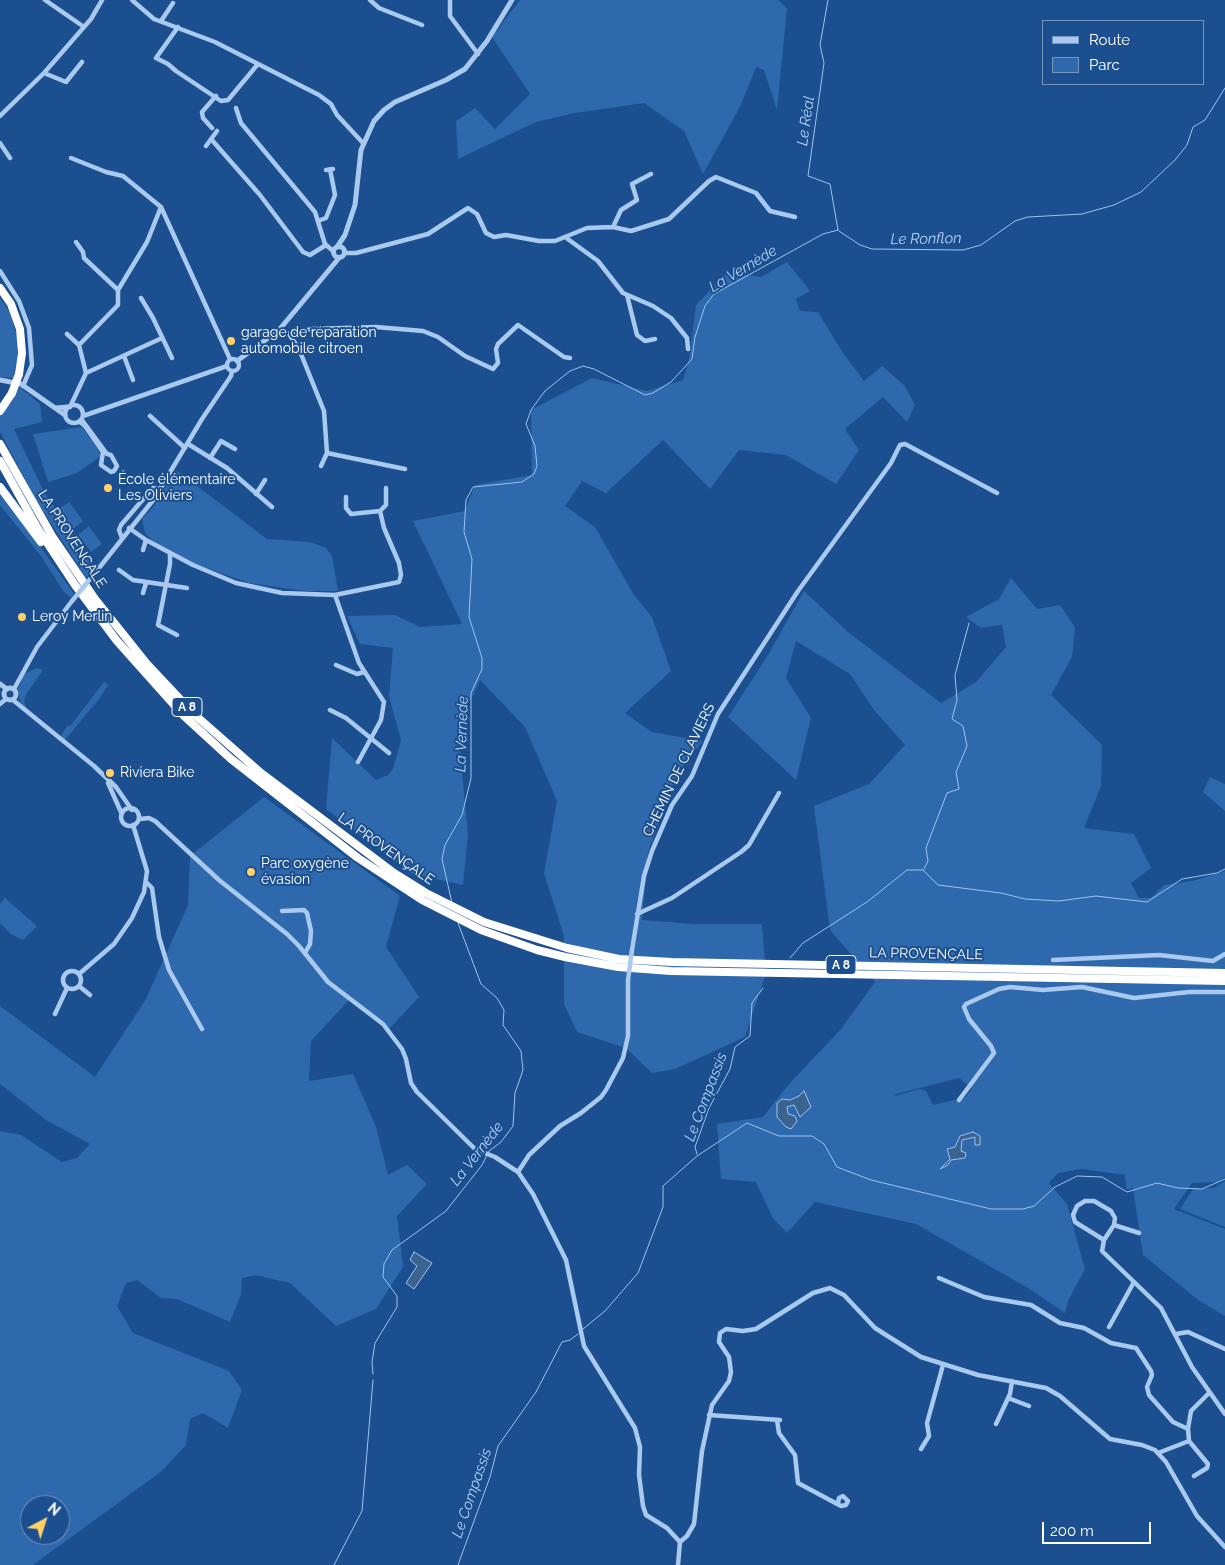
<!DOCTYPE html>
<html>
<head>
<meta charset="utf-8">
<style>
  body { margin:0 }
  #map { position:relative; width:1225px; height:1565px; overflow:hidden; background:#1b4f8f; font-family:Raleway,sans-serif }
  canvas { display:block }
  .legend { position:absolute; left:1042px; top:20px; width:162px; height:65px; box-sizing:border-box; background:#1b4f8f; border:1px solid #7695bc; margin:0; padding:6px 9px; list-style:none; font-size:15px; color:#fff }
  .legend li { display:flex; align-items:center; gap:10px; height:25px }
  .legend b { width:25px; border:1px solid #7695bc }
  .north { position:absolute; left:20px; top:1495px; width:50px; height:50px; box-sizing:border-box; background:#1b4f8f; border:1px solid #7695bc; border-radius:50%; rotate:40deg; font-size:14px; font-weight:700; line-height:20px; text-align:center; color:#fff }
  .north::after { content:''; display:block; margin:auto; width:18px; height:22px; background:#ffd166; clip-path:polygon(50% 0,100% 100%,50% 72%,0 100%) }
  .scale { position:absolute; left:1042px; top:1522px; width:109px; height:22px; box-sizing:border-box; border:2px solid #fff; border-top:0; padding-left:6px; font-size:15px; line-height:18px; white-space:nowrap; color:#fff; -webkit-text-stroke:4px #1b4f8f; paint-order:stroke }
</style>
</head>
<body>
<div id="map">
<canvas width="1225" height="1565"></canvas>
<ul class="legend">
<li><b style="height:6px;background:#a9c9ee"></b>Route</li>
<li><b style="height:14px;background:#2e69ad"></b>Parc</li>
</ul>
<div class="north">N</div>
<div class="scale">200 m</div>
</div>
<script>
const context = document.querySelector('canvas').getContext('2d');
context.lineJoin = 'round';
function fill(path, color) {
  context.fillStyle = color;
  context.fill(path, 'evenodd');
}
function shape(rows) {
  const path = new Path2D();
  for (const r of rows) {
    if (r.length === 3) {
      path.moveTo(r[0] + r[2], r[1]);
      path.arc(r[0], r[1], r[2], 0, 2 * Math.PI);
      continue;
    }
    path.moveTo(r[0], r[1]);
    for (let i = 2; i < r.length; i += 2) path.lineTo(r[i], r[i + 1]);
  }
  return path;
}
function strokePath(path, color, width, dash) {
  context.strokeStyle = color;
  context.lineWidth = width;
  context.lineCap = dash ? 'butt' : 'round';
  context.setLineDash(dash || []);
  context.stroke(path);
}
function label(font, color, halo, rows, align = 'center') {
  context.font = font + ' Raleway,sans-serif';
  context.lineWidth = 4;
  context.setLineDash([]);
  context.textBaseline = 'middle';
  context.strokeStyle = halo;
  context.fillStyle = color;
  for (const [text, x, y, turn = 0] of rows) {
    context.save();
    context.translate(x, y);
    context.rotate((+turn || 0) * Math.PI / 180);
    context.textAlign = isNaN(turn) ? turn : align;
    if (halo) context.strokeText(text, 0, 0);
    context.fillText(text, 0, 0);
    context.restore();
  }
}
fill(shape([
  [520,0,778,0,787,8,777,110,764,70,756,67,741,105,703,174,684,131,644,103,575,113,536,122,458,159,456,121,475,108,495,129,530,94,492,37],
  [787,262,810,291,796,299,800,311,818,312,841,350,864,381,882,366,904,385,915,405,907,422,883,397,845,429,859,450,836,484,786,455,739,450,710,489,663,440,606,493,582,481,565,506,595,527,634,595,652,617,671,671,625,713,652,732,703,741,678,772,648,852,642,920,693,924,762,924,766,973,745,1037,675,1069,652,1073,626,1048,577,1032,564,1004,564,936,544,873,557,801,525,727,480,680,458,728,468,835,463,885,412,874,326,809,332,738,376,780,388,775,393,769,401,740,389,696,393,648,360,644,347,616,395,615,420,627,462,624,413,521,465,511,475,485,532,475,531,410,592,378,647,391,683,380,689,359,696,305,727,272,761,277],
  [0,298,10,312,17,337,17,360,13,378,0,377],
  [18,386,40,404,42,422,14,429,45,494,96,566,86,578,36,500,0,432,0,414],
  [82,427,102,455,77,473,48,482,33,434],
  [176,470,267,539,310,542,326,548,332,556,338,591,305,591,249,583,195,564,153,541,145,533,142,519,154,506],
  [0,490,74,594,71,598,64,592,41,556,0,505],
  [69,502,83,521,73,529,59,509],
  [89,526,102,544,91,552,78,535],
  [1011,578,1037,609,1060,605,1075,627,1072,657,1051,695,1102,745,1101,786,1084,828,1134,834,1151,868,1131,883,1139,898,1151,898,1164,885,1192,881,1225,871,1225,1177,1217,1182,1192,1183,1174,1209,1225,1229,1225,1316,1198,1300,1143,1255,1133,1188,1126,1189,1125,1175,1082,1169,1058,1173,1049,1183,1067,1204,1085,1269,1069,1299,1065,1313,1028,1288,916,1224,815,1202,787,1233,773,1218,756,1182,721,1179,717,1124,763,1117,790,1083,841,1029,875,982,830,930,814,806,869,784,905,745,874,710,850,674,796,641,786,678,811,718,796,780,728,717,768,655,804,591,848,632,941,703,976,682,1006,647,1002,625,981,628,966,617,999,599],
  [959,1078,972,1089,964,1098,933,1105,926,1091,920,1089,895,1096,896,1094],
  [36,668,43,670,27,693,24,701,27,709,20,702,18,689,24,674],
  [104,682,108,685,99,699,65,740,60,737,68,725,70,726],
  [1210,777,1225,784,1225,811,1203,792],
  [264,797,400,896,386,947,419,997,389,1029,350,999,311,1041,309,1081,353,1074,376,1127,388,1175,407,1165,427,1184,397,1216,403,1267,376,1309,336,1326,290,1283,255,1275,242,1278,241,1295,230,1322,177,1299,161,1298,137,1280,126,1283,117,1306,133,1333,229,1371,242,1390,228,1428,203,1413,190,1419,186,1445,162,1471,33,1565,0,1565,0,1131,21,1135,62,1162,77,1158,90,1144,46,1120,0,1084,0,1006,95,1077,146,999,188,905,190,856],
  [30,1505,60,1505,60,1535,30,1535],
  [5,898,37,926,23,940,11,934,0,923,0,904],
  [1225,1181,1225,1227,1180,1209,1193,1189,1214,1188]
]), '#2e69ad');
const water = shape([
  [804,1091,811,1107,800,1117,794,1105,787,1107,788,1114,795,1116,797,1121,791,1129,786,1127,777,1117,777,1103,782,1099,790,1100,799,1096,804,1091],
  [973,1132,980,1136,980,1145,975,1145,975,1137,962,1140,961,1151,966,1153,965,1158,951,1160,948,1165,940,1169,950,1159,947,1149,955,1147,960,1136,973,1132],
  [414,1252,432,1263,414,1289,406,1283,417,1266,410,1260,414,1252]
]);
fill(water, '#3c6290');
strokePath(water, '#9cc4f0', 1);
strokePath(shape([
  [828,0,820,45,824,63,808,176,830,184,838,230],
  [839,231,860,245,872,249,963,250,981,245,1015,221,1028,217,1082,214,1114,205,1141,192,1175,160,1187,145,1193,127,1205,120,1225,88],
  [924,869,928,861,926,848,947,793,959,789,956,772,967,746,963,726,952,719,957,700,955,675,969,623],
  [452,903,442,859,445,845,462,815,471,778,471,693,482,669,482,658,469,617,472,559,464,532,466,500,473,487,522,482,534,474,537,466,535,446,526,424,531,410,545,391,570,371,583,366,594,369,645,395,653,393,671,382,692,359,695,337,705,306,714,294,823,234,838,230],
  [790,958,803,943,867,902,907,870,923,870,938,885,1001,893,1025,899,1059,901,1096,896,1147,902,1182,879,1217,873,1225,869],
  [697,1154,695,1147,709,1108,730,1069,735,1047,750,1036,752,1003,763,988],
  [583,1329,605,1311,638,1273,663,1207,663,1186,697,1156,747,1123,779,1136,812,1136,824,1144,837,1167,871,1180,991,1209,1023,1209,1034,1206,1055,1187,1077,1176,1102,1177,1127,1192,1157,1183,1178,1188,1202,1189,1225,1179],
  [373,1374,372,1362,375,1343,397,1307,397,1296,383,1277,384,1264,392,1250,446,1211,482,1165,489,1151,501,1142,513,1126,515,1093,523,1070,521,1051,503,1025,504,1010,497,998,481,984,458,923],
  [334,1565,362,1511,373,1380],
  [458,1565,490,1477,498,1446,536,1392,562,1342,570,1340,578,1334]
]), '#9cc4f0', 1);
strokePath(shape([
  [45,0,84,27],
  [132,0,154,19,215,42,319,95,331,104,337,115,363,143],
  [370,0,379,8,422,25],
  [450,0,450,16,478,54],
  [161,21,173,3],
  [178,27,156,58,168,64,176,71,221,101,228,100,258,64],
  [44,73,66,82,82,62],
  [236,108,241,123,315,212,325,244,333,251],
  [0,116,44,73,91,19,102,0],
  [212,128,203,118,202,112,216,96],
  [211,139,260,195,303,252,310,255,326,245],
  [0,143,10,158],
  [206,146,217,131],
  [71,158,106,172,123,176,161,207,230,359],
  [326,170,333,169],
  [318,221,326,218,335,195,330,169],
  [613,227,621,210,637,200,632,184,651,174],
  [565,237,598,261,623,293,653,306,671,318,687,338,688,349],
  [76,242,83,252,84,258,118,290],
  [345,253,356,253,428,234,468,208,477,214,486,233,494,237,506,235,539,241,555,241,587,228,613,227,631,231,669,219,709,181,716,177,756,193,770,211,795,217],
  [0,271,19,301,29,328,32,365,23,386],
  [627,295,637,335,645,341,655,339],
  [141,298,153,318,172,358],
  [279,330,289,334,312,329,376,327,423,331,438,337,465,356,493,369,498,363,496,349,498,344,518,325,564,357,570,358],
  [67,334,79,345],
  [289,334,299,349,324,411,327,453,321,466],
  [79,345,118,305,118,290,147,242,161,207],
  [124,356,133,380],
  [233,365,6],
  [86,373,162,338],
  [74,414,9],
  [70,407,86,373,79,345],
  [83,416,227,366],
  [150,416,185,448],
  [80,422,85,426,103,452,101,465,111,472,114,471,117,466,111,455,107,454,82,420],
  [188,444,227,468,272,507],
  [327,453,405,469],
  [210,458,221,441,235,449],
  [256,494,265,480],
  [380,511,386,505,386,488],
  [129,528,146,540,193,565,236,583,282,593,335,595,399,582,401,575,399,563,384,528,380,511,351,514,346,508,346,497],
  [122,538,119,530,121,525,151,490,153,488,160,490],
  [143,550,146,540],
  [170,553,170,564,158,625,177,635],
  [119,570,133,580,187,588],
  [95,573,154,499,202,419,231,376,232,371],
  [143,593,146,583],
  [335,595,359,663,384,702,381,720,358,762],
  [336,665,357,674,364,672],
  [14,689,37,647,72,601],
  [13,700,94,766,116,787,132,810],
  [0,704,6,699],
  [330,710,346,718,389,753],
  [108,783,121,812],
  [130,817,9],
  [140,819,149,818,155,821,219,880,287,934,299,946,328,982,383,1024,402,1049,406,1059,411,1083,417,1092,475,1149,495,1157,518,1172,533,1194,566,1260,584,1346,635,1428,640,1447,639,1475,643,1506,646,1515,667,1528,680,1542,678,1565],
  [146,882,152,888,159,937,169,970,202,1029],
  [282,911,304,910,307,913,311,931,310,944,305,953],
  [637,914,672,898,741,852,749,845,779,793],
  [632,950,644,876,652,851,672,805,692,776,718,714,798,591,891,463,900,445,905,444,997,493],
  [1053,960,1159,955,1213,961,1225,954],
  [72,980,9],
  [79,974,114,944,132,918,144,892,147,871,133,825],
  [79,986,90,995],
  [55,1014,67,988],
  [959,1100,994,1053,991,1046,969,1019,964,1007,966,1004,999,989,1010,987,1043,990,1082,987,1134,998,1189,992,1225,992],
  [518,1172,529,1155,560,1126,581,1113,601,1097,606,1090,623,1058,628,1036,628,980],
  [1114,1225,1139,1233],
  [1104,1240,1075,1222,1073,1215,1077,1206,1085,1201,1094,1201,1111,1211,1115,1218,1114,1225,1104,1240,1102,1251,1161,1308,1192,1367,1225,1414],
  [939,1278,984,1297,1031,1305,1060,1323,1084,1328,1111,1343,1136,1348,1151,1371,1152,1375,1147,1387,1149,1395,1173,1422,1188,1429],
  [1109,1327,1134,1282],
  [1176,1334,1188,1332,1225,1349],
  [1008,1398,1029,1406],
  [709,1415,780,1420],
  [777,1420,779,1433,795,1455,798,1483,841,1506,846,1505,848,1501,843,1496,839,1498,838,1503],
  [996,1424,1010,1394,1012,1381],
  [1189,1441,1208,1464,1207,1468,1194,1476],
  [921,1449,929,1436,927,1423,943,1365],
  [1158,1453,1189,1441,1188,1429,1191,1411,1209,1393],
  [680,1542,687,1536,694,1524,702,1451,712,1405,729,1381,731,1372,729,1357,719,1342,720,1333,726,1329,743,1331,756,1329,813,1293,830,1288,844,1295,875,1328,921,1357,978,1375,1046,1388,1060,1396,1110,1439,1142,1445,1155,1450,1166,1462,1197,1516,1225,1547]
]), '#a9c9ee', 4.5);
strokePath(shape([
  [339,252,5.5],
  [337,247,345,235,355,205,361,150,374,121,384,110,395,102,446,80,465,69,487,41,512,0],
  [237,361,279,330,339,258],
  [0,380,21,384,65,415],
  [56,408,68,407],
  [0,684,7,689],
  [10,694,6]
]), '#a9c9ee', 5);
strokePath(shape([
  [0,288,11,304,20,329,22,353,19,374],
  [0,411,12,393],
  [0,444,52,536,95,599,147,664,195,715,261,773,394,873,426,893,484,922,567,948,619,959,672,962,1225,973],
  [0,461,38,529,75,585,117,641,184,716,231,759,358,858,422,900,481,930,537,950,565,957,618,967,671,971,1225,981],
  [0,487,41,542]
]), '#fff', 8);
strokePath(shape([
  [72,601,95,573],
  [628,980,632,950]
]), '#a9c9ee', 4.5);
strokePath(shape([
  [12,393,19,374]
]), '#fff', 8);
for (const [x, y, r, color] of [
  [231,341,5,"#ffd166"],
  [108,488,5,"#ffd166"],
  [22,617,5,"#ffd166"],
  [110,773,5,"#ffd166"],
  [251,872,5,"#ffd166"]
]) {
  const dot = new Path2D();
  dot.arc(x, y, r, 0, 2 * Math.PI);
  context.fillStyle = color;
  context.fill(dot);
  strokePath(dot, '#1b4f8f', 2);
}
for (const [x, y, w] of [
  [187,707,30],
  [841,965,30]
]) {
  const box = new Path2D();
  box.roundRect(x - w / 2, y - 9.5, w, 19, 4);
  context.fillStyle = '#1b4f8f';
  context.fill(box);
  strokePath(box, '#fff', 1);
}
label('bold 12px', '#fff', null, [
  ["A 8",187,707],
  ["A 8",841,965]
]);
label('14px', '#fff', '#1b4f8f', [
  ["garage de réparation",241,333],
  ["automobile citroen",241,349],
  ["École élémentaire",118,480],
  ["Les Oliviers",118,496],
  ["Leroy Merlin",32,617],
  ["Riviera Bike",120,773],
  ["Parc oxygène",261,864],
  ["évasion",261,880]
], 'left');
label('14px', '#fff', '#1b4f8f', [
  ["LA PROVENÇALE",72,539,57],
  ["CHEMIN DE CLAVIERS",679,770,-64],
  ["LA PROVENÇALE",386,849,35],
  ["LA PROVENÇALE",926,954,1]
]);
label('italic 15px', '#b5d3f5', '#1b4f8f', [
  ["Le Réal",806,121,-82],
  ["Le Ronflon",926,239,-1],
  ["La Vernède",743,269,-31],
  ["La Vernède",462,734,-88],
  ["Le Compassis",706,1097,-69],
  ["La Vernède",477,1154,-52],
  ["Le Compassis",472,1493,-71]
]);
</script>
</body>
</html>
